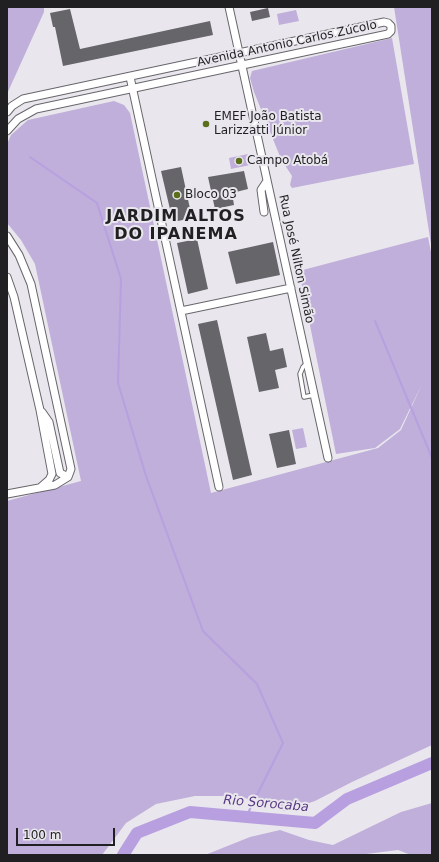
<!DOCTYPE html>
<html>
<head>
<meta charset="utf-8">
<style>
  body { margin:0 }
  #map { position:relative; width:439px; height:862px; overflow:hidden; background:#e9e7ed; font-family:"DejaVu Sans",sans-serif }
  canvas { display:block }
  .frame { position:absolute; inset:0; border:8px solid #201f21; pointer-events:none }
  .scale { position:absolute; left:16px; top:828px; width:99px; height:18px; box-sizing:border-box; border:2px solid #201f21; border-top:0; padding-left:5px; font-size:12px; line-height:14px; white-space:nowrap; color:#201f21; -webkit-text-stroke:3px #e9e7ed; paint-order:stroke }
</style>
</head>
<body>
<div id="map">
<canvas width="439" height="862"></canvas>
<div class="frame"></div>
<div class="scale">100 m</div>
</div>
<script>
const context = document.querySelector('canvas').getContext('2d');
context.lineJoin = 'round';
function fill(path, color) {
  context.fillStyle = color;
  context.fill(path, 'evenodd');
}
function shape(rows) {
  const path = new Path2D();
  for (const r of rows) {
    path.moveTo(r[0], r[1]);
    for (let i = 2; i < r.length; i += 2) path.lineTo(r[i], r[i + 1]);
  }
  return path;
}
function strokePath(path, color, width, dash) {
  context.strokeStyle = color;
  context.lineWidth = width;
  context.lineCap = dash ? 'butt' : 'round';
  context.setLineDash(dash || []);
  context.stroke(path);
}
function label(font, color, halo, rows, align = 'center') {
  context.font = font + ' "DejaVu Sans",sans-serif';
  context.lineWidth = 4;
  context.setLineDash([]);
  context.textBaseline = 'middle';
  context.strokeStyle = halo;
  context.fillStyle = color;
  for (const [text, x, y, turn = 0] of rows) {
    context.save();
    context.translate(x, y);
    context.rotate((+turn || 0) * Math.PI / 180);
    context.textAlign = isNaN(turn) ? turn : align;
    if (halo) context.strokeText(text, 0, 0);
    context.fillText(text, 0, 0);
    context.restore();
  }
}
fill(shape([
  [7,7,44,7,44,12,7,94],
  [394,7,432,7,432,250,430,238],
  [296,10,299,21,279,25,277,14],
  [392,38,414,164,292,188,290,185,292,176,281,159,254,92,250,78,252,71],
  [114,101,124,105,130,113,211,493,378,448,401,430,422,384,400,429,375,448,336,454,299,271,428,237,432,257,432,745,352,782,315,801,285,811,239,796,195,796,156,804,126,823,102,855,7,855,7,501,81,481,35,264,21,240,7,223,7,144,11,135,28,120],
  [248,154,250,165,231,169,229,158],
  [303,428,307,447,296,449,292,430],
  [432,803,432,855,411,855,398,850,358,855,205,855,250,837,280,830,309,840,333,845,401,812]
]), '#bfafda');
strokePath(shape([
  [30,157,97,203,121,279,118,383,146,476,203,631,257,684,283,743,246,817],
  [375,321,432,458]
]), '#b8a0e0', 2);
strokePath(shape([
  [123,855,137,833,190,812,315,823,347,799,432,763]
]), '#b8a0e0', 12);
fill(shape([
  [268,8,270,17,252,21,250,12],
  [70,9,80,49,210,21,213,35,63,66,55,27,53,27,50,13],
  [181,167,192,218,173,222,161,171],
  [244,171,248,189,232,193,234,205,215,209,208,177],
  [197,239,208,289,188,294,177,243],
  [273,242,280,275,236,284,228,252],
  [217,320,252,475,233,480,198,324],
  [266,333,270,351,283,348,287,367,275,370,279,388,259,392,247,337],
  [289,430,296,464,277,468,269,434]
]), '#66656a');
const lane = shape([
  [307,363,303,367,300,374,304,397,314,395]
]);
const street = shape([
  [229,7,328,458],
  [130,77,219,487],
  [7,112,12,106,23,99,384,22,388,23,391,26,391,31,388,34,36,109,18,119,7,131],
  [264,212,261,190,267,181],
  [7,236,19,255,31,284,71,469,68,477,55,485,7,494],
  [7,277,14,297,40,410,52,474,49,480,41,487],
  [181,311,291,288],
  [42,412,49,422,60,473,68,477]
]);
strokePath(lane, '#68666b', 5.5);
strokePath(street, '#68666b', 9);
strokePath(lane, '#fff', 3.5);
strokePath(street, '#fff', 7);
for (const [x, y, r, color] of [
  [206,124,4,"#5b6e1b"],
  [239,161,4,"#5b6e1b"],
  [177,195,4,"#5b6e1b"]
]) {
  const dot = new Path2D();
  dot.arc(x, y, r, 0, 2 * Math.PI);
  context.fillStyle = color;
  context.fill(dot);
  strokePath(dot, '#e9e7ed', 1.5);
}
label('12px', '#201f21', '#e9e7ed', [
  ["Avenida Antonio Carlos Zúcolo",287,44,-12],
  ["Rua José Nilton Simão",296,259,78]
]);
label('12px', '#201f21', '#e9e7ed', [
  ["EMEF João Batista",214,117],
  ["Larizzatti Júnior",214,131],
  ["Campo Atobá",247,161],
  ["Bloco 03",185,195]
], 'left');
label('italic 13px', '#593883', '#e9e7ed', [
  ["Rio Sorocaba",266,804,5]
]);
context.letterSpacing = '1px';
label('bold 16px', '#201f21', '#e9e7ed', [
  ["JARDIM ALTOS",176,217],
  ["DO IPANEMA",176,235]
]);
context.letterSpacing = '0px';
</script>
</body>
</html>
